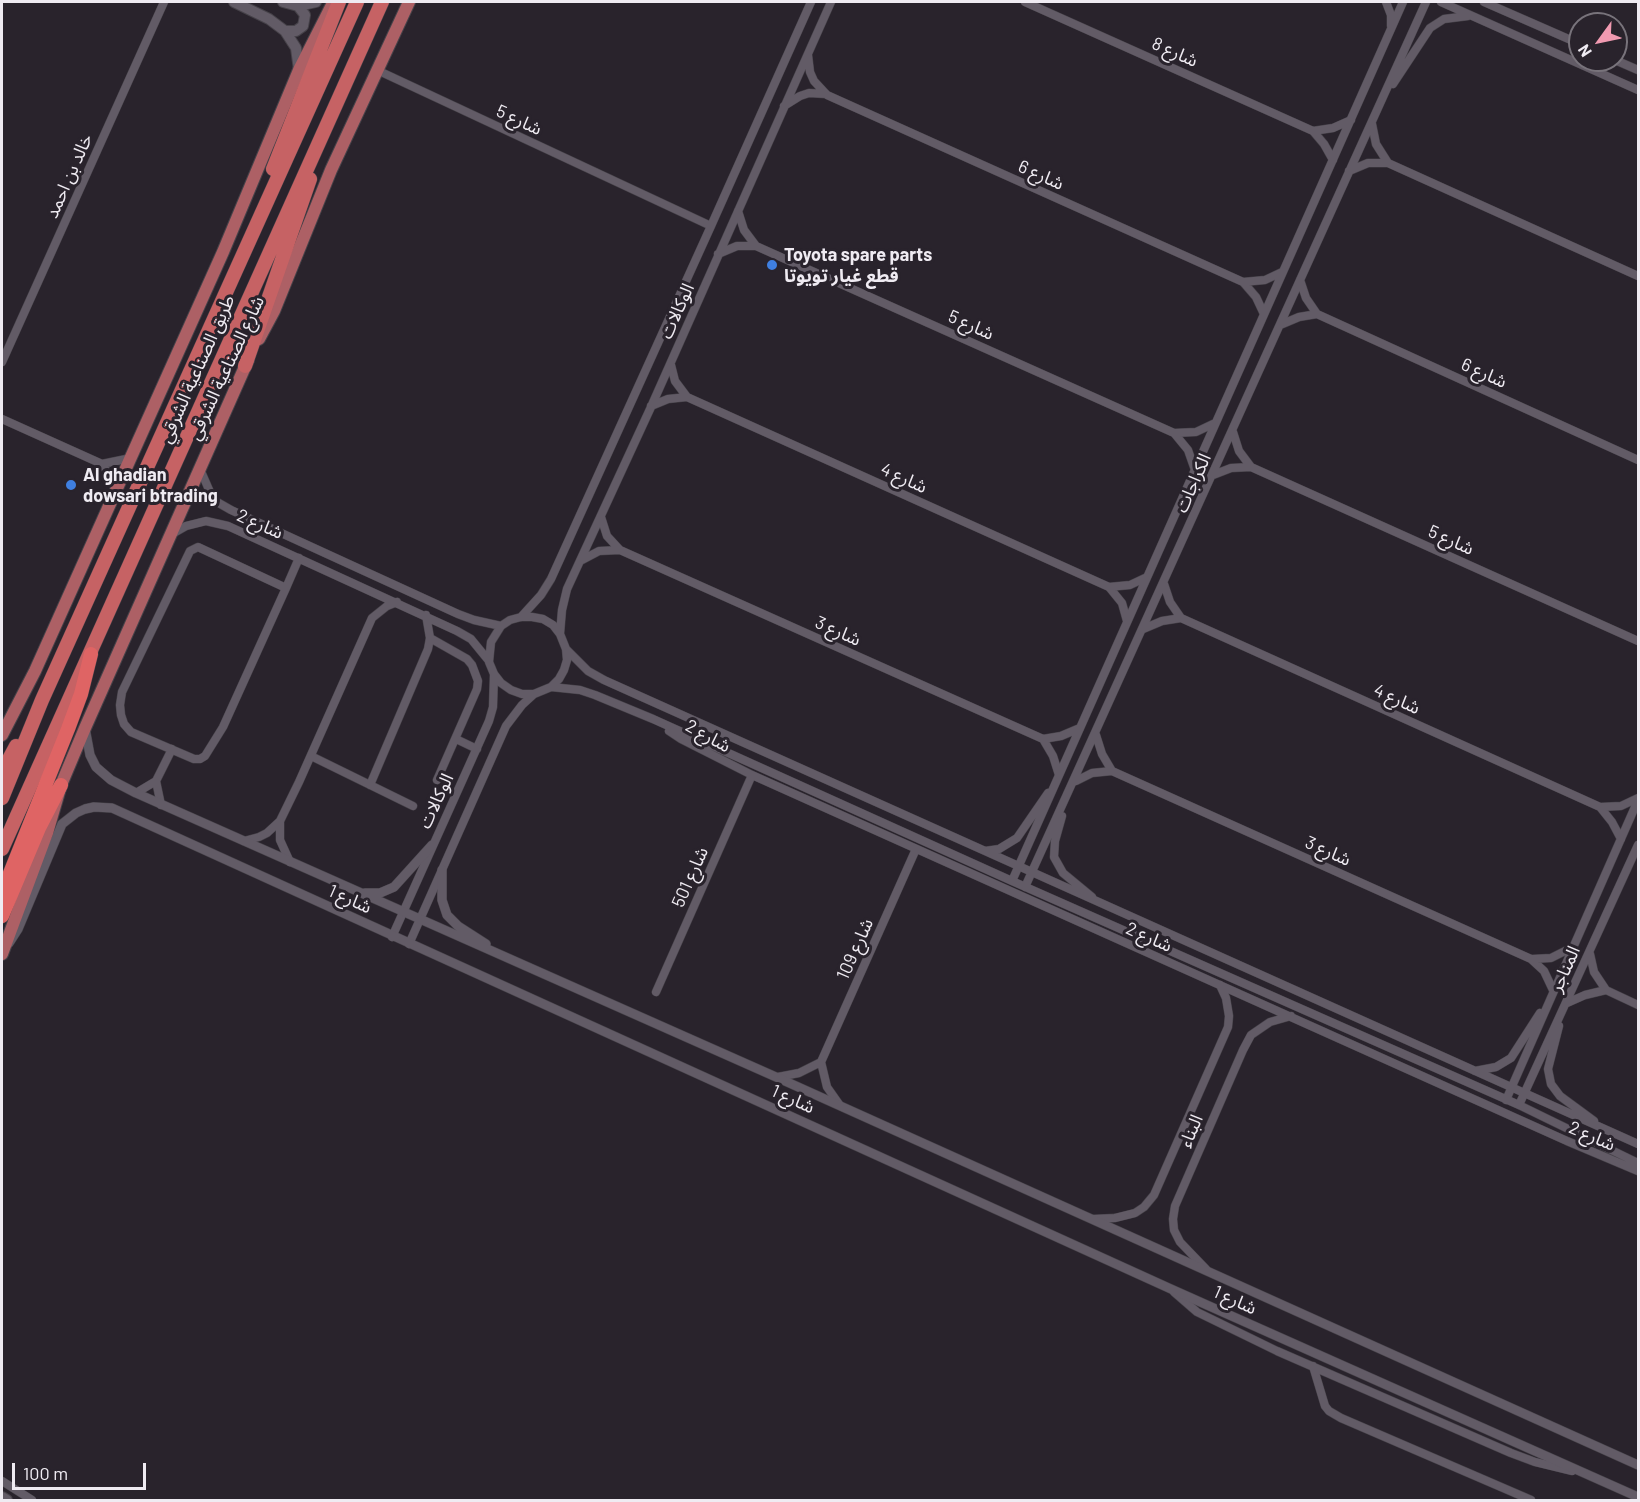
<!DOCTYPE html>
<html>
<head>
<meta charset="utf-8">
<style>
  body { margin:0 }
  #map { position:relative; width:1640px; height:1502px; overflow:hidden; background:#29232c; font-family:Barlow,sans-serif }
  canvas { display:block }
  .frame { position:absolute; inset:0; border:3px solid #efebf2; pointer-events:none }
  .north { position:absolute; left:1568px; top:12px; width:60px; height:60px; box-sizing:border-box; background:#29232c; border:2px solid #78737b; border-radius:50%; rotate:237deg; font-size:16px; font-weight:700; line-height:24px; text-align:center; color:#efebf2 }
  .north::after { content:''; display:block; margin:auto; width:21px; height:27px; background:#f19ab1; clip-path:polygon(50% 0,100% 100%,50% 72%,0 100%) }
  .scale { position:absolute; left:12px; top:1463px; width:134px; height:27px; box-sizing:border-box; border:3px solid #efebf2; border-top:0; padding-left:8px; font-size:18px; line-height:21px; white-space:nowrap; color:#efebf2; -webkit-text-stroke:4px #29232c; paint-order:stroke }
</style>
</head>
<body>
<div id="map">
<canvas width="1640" height="1502"></canvas>
<div class="frame"></div>
<div class="north">N</div>
<div class="scale">100 m</div>
</div>
<script>
const context = document.querySelector('canvas').getContext('2d');
context.lineJoin = 'round';
function shape(rows) {
  const path = new Path2D();
  for (const r of rows) {
    path.moveTo(r[0], r[1]);
    for (let i = 2; i < r.length; i += 2) path.lineTo(r[i], r[i + 1]);
  }
  return path;
}
function strokePath(path, color, width, dash) {
  context.strokeStyle = color;
  context.lineWidth = width;
  context.lineCap = dash ? 'butt' : 'round';
  context.setLineDash(dash || []);
  context.stroke(path);
}
function label(font, color, halo, rows, align = 'center') {
  context.font = font + ' Barlow,"Noto Sans Arabic",sans-serif';
  context.lineWidth = 6;
  context.setLineDash([]);
  context.textBaseline = 'middle';
  context.strokeStyle = halo;
  context.fillStyle = color;
  for (const [text, x, y, turn = 0] of rows) {
    context.save();
    context.translate(x, y);
    context.rotate((+turn || 0) * Math.PI / 180);
    context.textAlign = isNaN(turn) ? turn : align;
    if (halo) context.strokeText(text, 0, 0);
    context.fillText(text, 0, 0);
    context.restore();
  }
}
const minor = shape([
  [1025,2,1313,131,1324,144,1333,160],
  [1386,2,1391,15,1391,26],
  [1441,2,1638,90],
  [1484,2,1580,44],
  [808,55,810,72,814,81,827,95,1243,282,1256,297,1264,314],
  [1615,60,1638,70],
  [379,71,711,226],
  [1393,84,1430,28,1444,19,1468,16],
  [784,106,800,96,809,93,826,94],
  [1372,124,1376,144,1388,163],
  [1313,131,1333,128,1351,120],
  [1349,171,1368,163,1388,163,1638,276],
  [738,211,744,230,756,246],
  [718,254,737,246,756,246,1174,433,1196,432,1215,423],
  [1300,280,1306,298,1317,314,1638,460],
  [1243,282,1265,280,1282,272],
  [1280,325,1299,317,1317,314],
  [2,362,164,2],
  [671,365,675,381,687,397,1109,587,1122,603,1127,621],
  [651,406,668,399,687,397],
  [2,419,102,464,111,478,115,490],
  [1233,432,1239,451,1251,467],
  [1174,433,1188,450,1195,470],
  [102,464,131,458],
  [200,469,210,492,217,502,231,510,458,614,474,620,501,626],
  [1213,475,1231,468,1251,467,1638,641],
  [601,517,607,536,620,550,1043,739,1061,736,1080,728],
  [172,534,186,526,206,521,228,526,457,631,471,639,489,661],
  [582,560,599,551,620,550],
  [1164,584,1170,602,1181,618],
  [1109,587,1130,585,1147,577],
  [286,588,198,547,190,551,122,692,120,705,121,715,124,724,131,732,194,759,200,759,205,756,223,727,286,588,299,558],
  [521,617,541,595,551,579,711,226,811,2],
  [1143,629,1162,621,1181,618,1600,807,1621,806,1638,798],
  [560,634,553,625,543,619,532,617,521,617,510,620,501,626,491,642,489,662,494,674,501,683,511,690,522,694,534,694,551,687,559,679,564,670,567,660,566,649,560,634,562,610,567,589,651,407,831,2],
  [430,638,467,659,472,665,478,681,477,689,437,780],
  [566,649,588,671,604,680,1638,1144],
  [551,687,580,690,595,695,653,719,1012,881,1519,1105,1638,1163],
  [669,731,681,739,752,775,1567,1141,1638,1171],
  [1096,735,1102,754,1112,771],
  [456,739,477,749],
  [1043,739,1053,756,1059,775],
  [311,756,413,806],
  [156,781,172,749],
  [156,781,161,805],
  [1076,781,1092,773,1112,771,1531,959,1544,971,1553,990],
  [370,785,428,649,430,638,426,615],
  [136,793,156,781],
  [1600,807,1612,822,1621,839],
  [1062,816,1055,841,1054,857,1063,873,1092,897],
  [280,821,280,840,290,862],
  [244,841,259,837,267,833,280,821,299,782,372,618,387,606,397,602],
  [985,851,999,849,1017,838,1048,793],
  [1012,881,1403,2],
  [1025,887,1426,2],
  [392,937,489,721,493,707,494,674],
  [409,944,506,726,522,705,534,694],
  [1590,954,1594,972,1606,990,1638,1005],
  [1532,959,1551,958,1571,948],
  [656,992,752,775],
  [1567,1003,1585,995,1606,990],
  [1559,1026,1548,1069,1551,1084,1560,1096,1594,1121],
  [1475,1071,1496,1067,1511,1058,1540,1013],
  [778,1077,799,1073,821,1062],
  [1506,1100,1638,800],
  [839,1104,827,1087,821,1062,916,849],
  [1519,1105,1638,845],
  [1093,1219,1115,1218,1135,1213,1144,1207,1154,1195,1228,1027,1229,1016,1226,998,1220,985],
  [1206,1269,1180,1242,1174,1230,1173,1219,1175,1206,1243,1050,1251,1035,1270,1022,1291,1016],
  [1174,1292,1197,1312,1277,1351,1511,1453,1535,1462,1572,1471],
  [1313,1366,1325,1406,1329,1411,1341,1418,1531,1500],
  [2,1481,32,1500]
]);
const tertiary = shape([
  [85,728,90,755,96,767,111,780,136,793,776,1077,1638,1465],
  [442,870,442,900,447,915,458,926,486,944],
  [365,893,380,893,394,887,432,845],
  [9,943,18,929,62,824,76,813,85,809,94,807,112,808,1171,1289,1638,1497]
]);
const secondary = shape([
  [234,2,269,19,285,31,296,48,299,70],
  [283,2,298,6,316,2],
  [285,31,296,31,303,26,305,15,298,6],
  [2,1497,7,1500]
]);
const primary = shape([
  [259,339,274,311,331,170,409,2],
  [2,735,35,671,223,252,299,70,332,5],
  [2,954,47,833,61,785,85,728,248,360]
]);
const trunk = shape([
  [273,169,339,2],
  [245,366,310,179],
  [2,772,16,746],
  [2,798,42,700,357,2],
  [2,849,382,2]
]);
const motorway = shape([
  [2,893,68,729,81,694,91,654],
  [2,916,39,828,61,785]
]);
strokePath(minor, '#464249', 9);
strokePath(tertiary, '#464249', 10);
strokePath(secondary, '#464249', 12);
strokePath(primary, '#464249', 14);
strokePath(trunk, '#464249', 15);
strokePath(motorway, '#464249', 15);
strokePath(minor, '#625b66', 8);
strokePath(tertiary, '#625b66', 9);
strokePath(secondary, '#625b66', 10);
strokePath(primary, '#ad6065', 12);
strokePath(trunk, '#c66264', 14);
strokePath(motorway, '#df6464', 14);
for (const [x, y, r, color] of [
  [772,265,6,"#3f7fe0"],
  [71,485,6,"#3f7fe0"]
]) {
  const dot = new Path2D();
  dot.arc(x, y, r, 0, 2 * Math.PI);
  context.fillStyle = color;
  context.fill(dot);
  strokePath(dot, '#29232c', 2);
}
label('18px', '#efebf2', '#29232c', [
  ["شارع 8",1175,52,24],
  ["شارع 5",519,120,25],
  ["شارع 6",1041,175,24],
  ["خالد بن احمد",69,176,-66],
  ["الوكالات",677,311,-66],
  ["شارع 5",971,325,24],
  ["شارع الصناعية الشرقي",226,368,-65],
  ["طريق الصناعية الشرقي",197,369,-66],
  ["شارع 6",1484,373,24],
  ["شارع 4",904,478,24],
  ["الكراجات",1193,483,-66],
  ["شارع 2",260,524,24],
  ["شارع 5",1451,540,24],
  ["شارع 3",838,631,24],
  ["شارع 4",1397,699,24],
  ["شارع 2",708,736,29],
  ["الوكالات",436,801,-65],
  ["شارع 3",1328,851,24],
  ["شارع 501",690,877,-66],
  ["شارع 1",350,899,24],
  ["شارع 2",1149,937,24],
  ["شارع 109",855,949,-66],
  ["المناجر",1565,969,-66],
  ["شارع 1",793,1099,24],
  ["البناء",1191,1131,-67],
  ["شارع 2",1592,1136,23],
  ["شارع 1",1235,1300,24]
]);
label('bold 18px', '#efebf2', '#29232c', [
  ["Toyota spare parts",784,255],
  ["قطع غيار تويوتا",784,276],
  ["Al ghadian",83,475],
  ["dowsari btrading",83,496]
], 'left');
</script>
</body>
</html>
